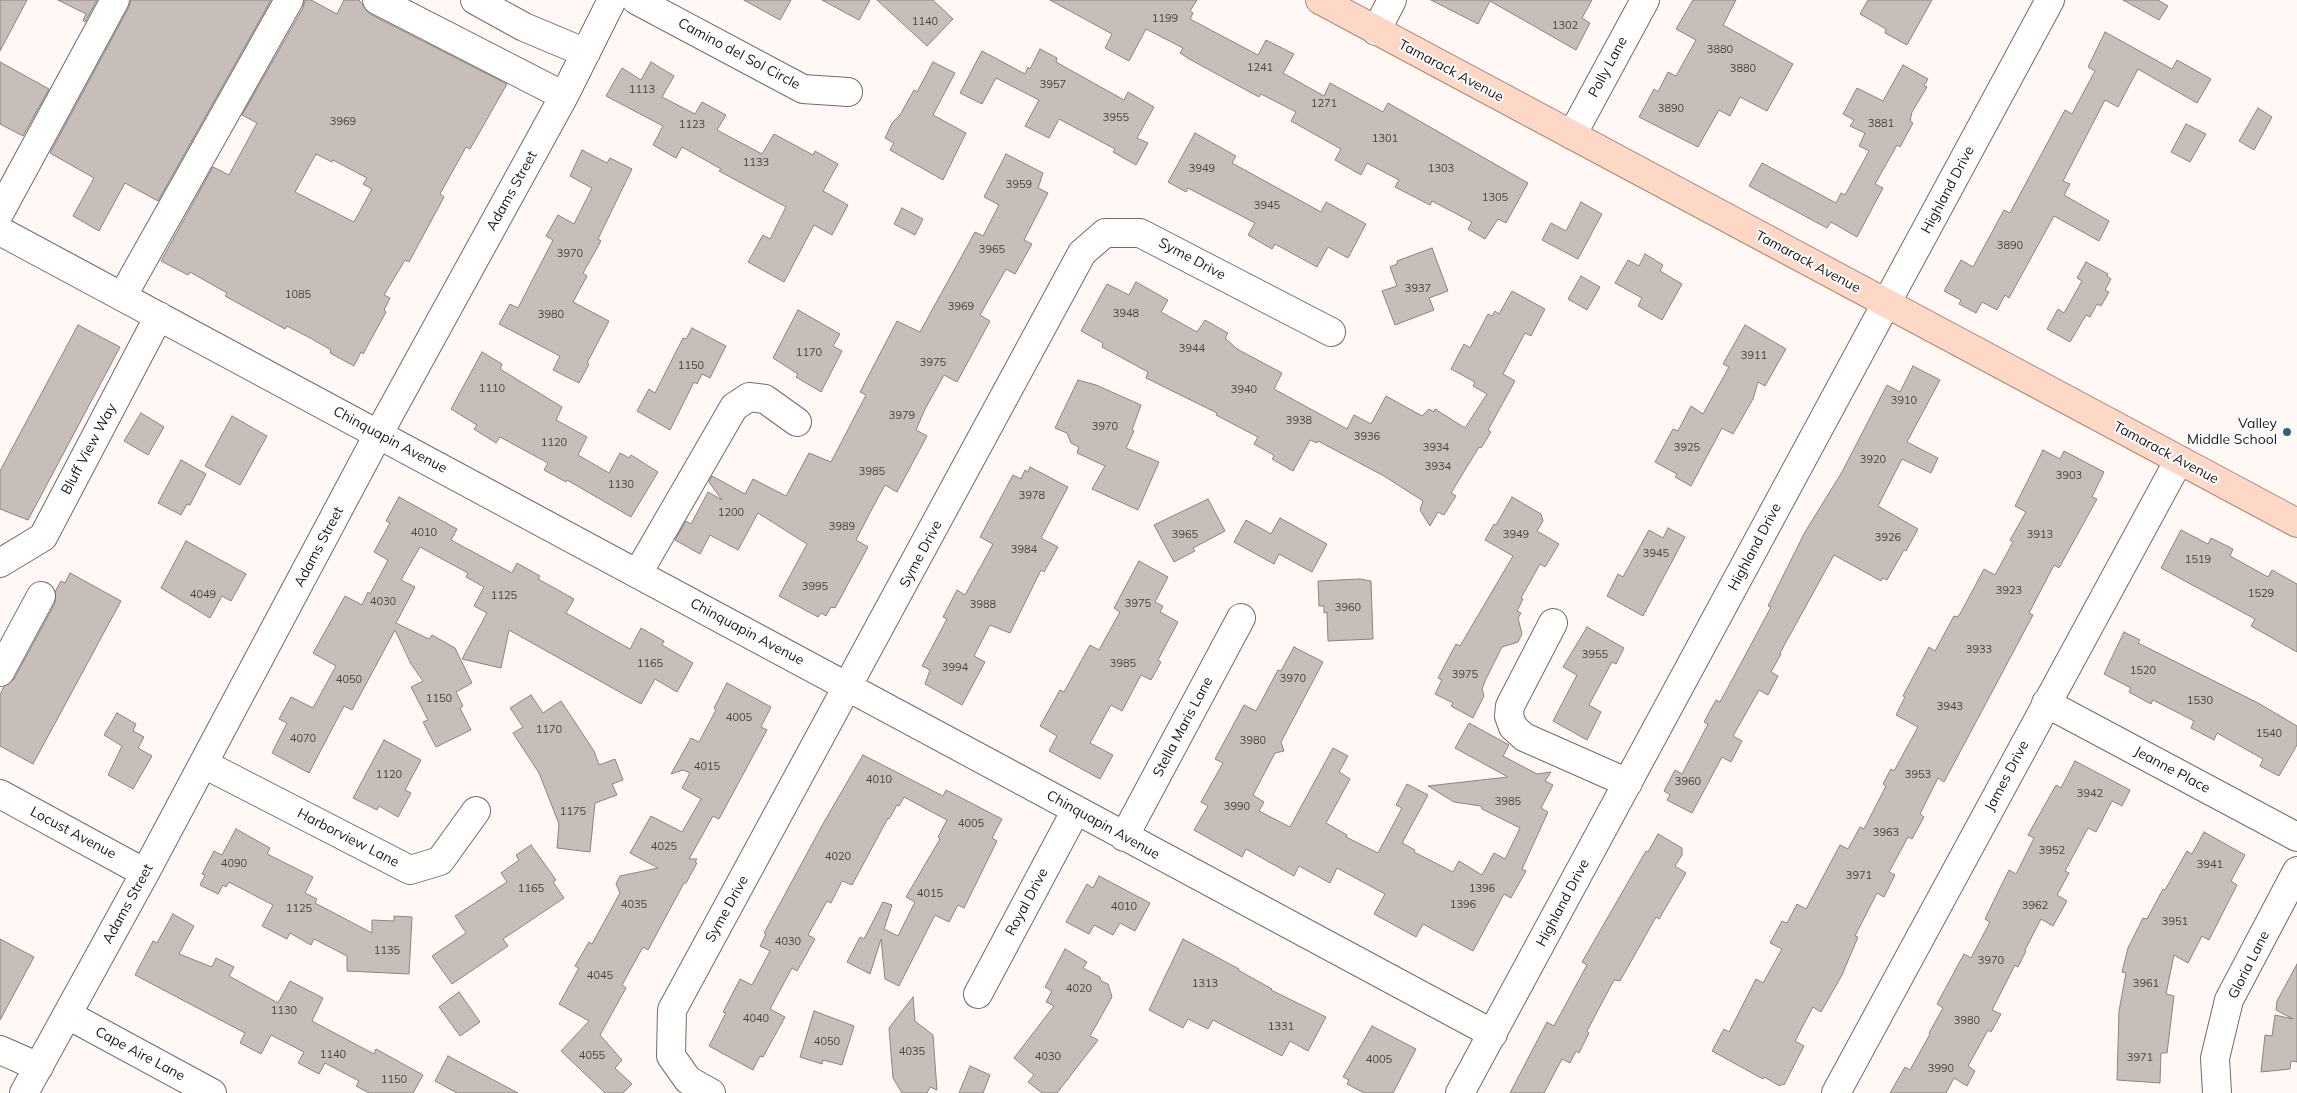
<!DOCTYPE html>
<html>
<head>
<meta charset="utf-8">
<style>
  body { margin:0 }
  canvas { display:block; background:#fff8f4 }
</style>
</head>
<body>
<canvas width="2297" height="1093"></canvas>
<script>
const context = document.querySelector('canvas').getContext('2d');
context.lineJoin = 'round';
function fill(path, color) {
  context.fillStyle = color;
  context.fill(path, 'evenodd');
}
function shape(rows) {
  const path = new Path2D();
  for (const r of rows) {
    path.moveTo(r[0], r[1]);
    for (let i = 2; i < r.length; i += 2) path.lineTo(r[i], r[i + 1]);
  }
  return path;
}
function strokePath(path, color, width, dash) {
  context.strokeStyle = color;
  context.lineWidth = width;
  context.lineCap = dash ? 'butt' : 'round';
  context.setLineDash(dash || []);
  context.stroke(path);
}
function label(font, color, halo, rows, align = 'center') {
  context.font = font + ' Mulish,sans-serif';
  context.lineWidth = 4;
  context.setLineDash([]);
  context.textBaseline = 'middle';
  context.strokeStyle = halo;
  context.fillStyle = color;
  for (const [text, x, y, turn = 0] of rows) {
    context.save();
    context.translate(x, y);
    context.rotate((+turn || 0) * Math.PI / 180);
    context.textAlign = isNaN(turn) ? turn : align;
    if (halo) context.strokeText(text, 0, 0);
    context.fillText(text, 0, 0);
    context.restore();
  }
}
const building = shape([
  [0,0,27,0,0,51,0,0],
  [58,0,97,0,85,22,83,20,86,14,58,0],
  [131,0,271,0,158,201,125,183,99,231,73,216,94,178,50,153,129,7,131,0],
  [305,0,311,0,337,14,344,0,359,0,370,14,507,84,470,149,466,147,440,194,444,197,409,262,405,260,384,295,390,298,384,310,386,312,363,354,361,352,354,366,330,353,331,350,312,339,287,326,285,329,225,296,227,293,190,272,188,275,161,261,213,167,229,175,257,123,242,115,303,8,305,0],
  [316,154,332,162,333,160,367,178,363,184,372,189,354,222,295,192,316,154],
  [744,0,791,0,780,20,744,0],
  [822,0,870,0,859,20,822,0],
  [877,0,933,0,953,19,927,46,877,0],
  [1050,0,1197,0,1190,11,1193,13,1190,19,1258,55,1266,40,1294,54,1283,73,1324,96,1330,83,1383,112,1388,103,1528,183,1506,223,1498,219,1485,239,1468,229,1472,222,1432,201,1430,205,1395,187,1399,180,1367,163,1361,175,1335,160,1341,149,1291,121,1296,112,1261,94,1259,97,1191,60,1180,53,1183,48,1146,29,1129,61,1105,48,1112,34,1050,0],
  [1431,0,1592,0,1582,18,1590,23,1576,50,1490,1,1478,24,1431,0],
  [1693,0,1736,0,1723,25,1793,64,1767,111,1740,97,1730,116,1719,110,1698,147,1639,117,1654,89,1658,92,1668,72,1676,76,1696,40,1676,29,1693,0],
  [1868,0,1932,0,1907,45,1885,33,1886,29,1860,14,1868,0],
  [2123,0,2158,0,2168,6,2159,20,2123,0],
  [2105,32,2172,69,2177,60,2211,79,2197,103,2138,69,2118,107,2105,100,2063,181,2070,184,2064,195,2109,221,2099,241,2054,216,2009,298,2005,295,1997,310,1982,302,1976,313,1959,304,1961,300,1944,291,1961,260,1973,267,2004,210,2010,213,2065,110,2072,114,2095,71,2088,67,2105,32],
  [1040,49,1057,58,1056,62,1124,100,1128,92,1154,107,1137,138,1148,143,1136,165,1113,152,1115,149,1059,119,1049,138,1025,126,1039,100,996,78,982,104,960,93,982,51,1025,74,1028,67,1030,69,1040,49],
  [0,62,49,89,23,136,0,124,0,62],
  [651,62,674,76,662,97,695,114,702,102,726,115,717,130,762,154,774,134,813,155,815,151,838,164,823,191,848,205,832,235,814,225,784,282,748,262,763,235,770,239,786,207,719,171,721,169,682,147,676,158,653,145,663,126,606,96,622,68,641,80,651,62],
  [933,62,955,73,933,115,966,133,943,180,890,150,894,143,885,138,892,123,900,115,914,90,917,92,933,62],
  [1903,65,1928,79,1924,86,1927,87,1912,112,1910,121,1913,123,1900,147,1897,145,1875,184,1883,188,1857,237,1831,222,1827,228,1749,186,1762,163,1836,203,1841,193,1845,195,1869,151,1859,146,1865,133,1850,126,1854,120,1843,114,1857,88,1883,101,1903,65],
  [2258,108,2272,117,2254,150,2239,141,2258,108],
  [2186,124,2206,134,2190,162,2171,152,2186,124],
  [1195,133,1236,156,1232,163,1321,212,1326,202,1366,224,1348,258,1328,247,1317,267,1275,244,1272,249,1248,235,1255,223,1188,188,1186,192,1168,182,1195,133],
  [582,150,607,163,610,158,632,169,598,239,601,241,583,273,587,276,573,302,609,321,587,363,589,364,579,383,553,370,560,356,499,324,510,304,518,308,553,240,546,236,558,215,574,224,592,188,570,176,582,150],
  [1006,154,1043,173,1038,188,1048,193,1024,240,1032,244,1015,274,1006,269,980,315,990,321,957,382,944,375,925,409,916,430,927,436,897,492,885,485,873,507,856,540,868,547,835,608,831,607,826,616,821,613,818,617,779,596,807,544,758,513,738,550,710,535,700,554,675,540,686,521,691,524,708,492,722,500,709,482,712,476,745,494,753,479,786,496,809,453,831,462,866,395,860,392,897,321,920,332,975,232,983,236,999,205,984,197,1006,154],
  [1581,202,1602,214,1578,259,1542,240,1551,223,1566,231,1581,202],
  [902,208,923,219,915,235,894,224,902,208],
  [1432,248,1448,291,1429,298,1434,310,1395,325,1382,291,1397,286,1390,267,1397,264,1397,261,1432,248],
  [1645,254,1663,265,1660,271,1682,284,1662,320,1638,306,1642,298,1615,283,1628,260,1639,266,1645,254],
  [2086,262,2108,274,2107,276,2111,279,2105,290,2109,292,2101,306,2097,304,2090,317,2086,315,2070,342,2047,329,2058,309,2064,313,2082,281,2077,278,2086,262],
  [1581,276,1600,287,1587,310,1568,299,1581,276],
  [1136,282,1168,300,1161,312,1197,332,1205,320,1228,333,1225,338,1237,349,1282,373,1274,389,1347,429,1354,415,1371,424,1386,396,1422,416,1429,409,1434,412,1435,409,1465,428,1487,394,1473,386,1475,382,1451,369,1464,344,1470,348,1488,314,1492,316,1495,311,1499,314,1512,291,1545,309,1531,336,1525,333,1503,374,1515,381,1488,430,1491,432,1481,448,1479,447,1451,493,1456,496,1444,515,1438,512,1430,526,1420,510,1423,501,1384,476,1318,441,1317,443,1310,440,1293,471,1272,459,1274,456,1272,454,1254,444,1258,437,1216,415,1217,413,1146,378,1148,372,1102,347,1103,343,1081,331,1107,284,1129,295,1136,282],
  [798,310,840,334,833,346,842,351,821,392,796,377,798,374,773,358,798,310],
  [78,325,120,347,28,520,0,509,0,471,78,325],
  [1745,325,1786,349,1765,386,1758,382,1753,399,1733,434,1722,428,1691,486,1675,477,1677,474,1655,462,1673,429,1678,431,1691,406,1703,414,1729,367,1723,364,1745,325],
  [692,328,726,346,710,378,702,374,697,384,694,382,670,430,637,411,649,389,655,393,683,338,686,339,692,328],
  [482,352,502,364,500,369,562,407,556,420,587,437,578,455,609,473,620,453,629,458,631,455,658,472,631,517,567,480,566,482,544,470,548,463,500,437,496,443,474,429,477,425,451,409,482,352],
  [1913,366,1940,380,1907,442,1938,458,1931,473,1902,459,1878,506,1918,529,1906,551,1904,550,1887,580,1883,578,1881,581,1834,555,1780,653,1781,654,1771,672,1778,676,1768,695,1759,690,1733,736,1742,741,1731,762,1722,757,1692,813,1667,800,1670,795,1664,791,1675,770,1682,774,1708,724,1704,722,1716,700,1720,702,1747,652,1771,607,1768,606,1805,532,1842,472,1887,385,1900,392,1913,366],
  [1078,380,1096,385,1141,405,1132,430,1134,431,1126,448,1159,462,1138,510,1092,489,1105,466,1077,453,1079,447,1071,443,1067,433,1055,428,1078,380],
  [141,413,164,427,148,455,124,441,141,413],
  [232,416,267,436,240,485,205,466,232,416],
  [2043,450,2060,459,2064,451,2104,472,2092,497,2097,499,2059,568,2054,565,2029,613,2033,615,1944,782,1938,778,1920,814,1924,817,1912,839,1908,837,1889,872,1895,875,1884,897,1877,893,1855,936,1858,937,1842,975,1821,1012,1813,1007,1795,1041,1804,1046,1784,1085,1782,1084,1780,1086,1764,1077,1763,1079,1712,1051,1724,1029,1729,1032,1756,979,1763,983,1782,949,1770,943,1782,921,1787,923,1797,904,1806,909,1840,845,1848,849,1860,827,1864,829,1886,786,1883,784,1891,769,1894,771,1918,727,1896,715,1905,697,1903,696,1929,647,1935,651,1954,616,1957,617,1960,614,1984,569,1995,575,2013,542,2010,540,2026,512,2015,506,2043,450],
  [181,460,206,474,190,505,187,504,181,515,158,503,181,460],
  [1030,467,1068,487,1041,538,1058,547,1044,572,1041,570,1010,633,990,625,974,656,985,662,962,705,925,684,930,670,922,666,947,619,943,617,957,590,965,595,993,544,980,537,1013,475,1021,479,1025,470,1028,472,1030,467],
  [399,497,457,529,451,540,512,573,517,563,540,576,538,579,574,599,566,613,630,649,641,628,664,641,662,645,693,663,677,692,655,679,641,704,509,630,501,668,462,659,487,613,474,606,484,587,466,577,468,573,420,547,401,580,415,587,396,623,429,639,432,635,455,648,472,683,456,692,463,706,460,708,471,730,436,747,423,722,428,720,411,687,423,681,411,664,395,630,352,710,344,706,309,773,272,753,287,723,279,719,291,697,313,708,336,666,313,653,345,596,362,605,368,592,370,594,388,560,374,552,390,523,386,521,399,497],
  [1512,497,1541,514,1543,521,1537,531,1559,544,1545,567,1540,564,1521,598,1523,599,1517,611,1521,613,1518,618,1522,634,1518,642,1502,647,1485,681,1482,689,1484,696,1473,718,1451,706,1453,703,1435,694,1442,680,1438,678,1456,644,1460,646,1513,556,1485,540,1494,524,1496,525,1512,497],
  [1208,499,1225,531,1193,548,1195,551,1174,562,1154,525,1208,499],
  [1280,518,1327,544,1312,572,1279,554,1274,564,1234,542,1246,520,1271,534,1280,518],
  [1668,528,1685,537,1643,616,1607,596,1618,574,1623,577,1649,530,1663,538,1668,528],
  [2181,530,2208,544,2211,538,2233,549,2230,556,2268,577,2272,570,2297,584,2297,652,2251,626,2255,619,2161,568,2181,530],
  [186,541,246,574,231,601,222,596,210,618,161,588,186,541],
  [1139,561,1168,577,1155,602,1163,606,1160,612,1178,622,1158,660,1161,662,1151,680,1141,675,1122,711,1111,705,1090,743,1113,755,1100,779,1049,751,1057,736,1040,726,1060,690,1064,692,1090,645,1099,650,1120,612,1114,608,1139,561],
  [70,573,121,601,33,764,0,746,0,695,4,686,14,679,55,603,55,592,61,581,65,583,70,573],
  [1360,579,1371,581,1373,639,1328,641,1327,612,1324,613,1324,606,1319,606,1318,581,1360,579],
  [1587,627,1624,648,1616,664,1612,662,1589,705,1601,712,1587,740,1553,721,1577,675,1563,667,1587,627],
  [2124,632,2140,640,2138,643,2258,703,2297,726,2297,745,2279,776,2260,766,2263,759,2217,733,2214,740,2191,728,2194,721,2153,700,2151,704,2129,692,2131,688,2104,674,2124,632],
  [1294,647,1323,662,1281,742,1284,751,1275,753,1253,795,1264,802,1259,811,1290,827,1333,748,1348,756,1339,772,1350,779,1326,823,1347,835,1346,837,1378,853,1402,808,1396,805,1407,784,1428,795,1402,843,1415,850,1414,852,1453,872,1459,861,1482,875,1494,853,1505,859,1520,828,1482,809,1481,806,1454,802,1428,786,1508,777,1455,748,1469,723,1509,745,1503,756,1537,774,1551,772,1545,781,1553,785,1541,808,1548,812,1522,869,1526,871,1511,898,1504,894,1473,951,1423,924,1416,937,1374,914,1385,894,1337,868,1330,883,1299,866,1294,876,1246,849,1242,857,1194,830,1208,806,1201,802,1223,763,1215,759,1244,705,1256,711,1278,670,1281,671,1294,647],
  [727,683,771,707,761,727,767,730,719,819,713,816,689,859,697,859,695,862,697,863,686,883,684,883,648,950,643,947,622,985,626,988,600,1035,622,1060,615,1068,632,1084,623,1093,605,1093,561,1051,589,1021,559,1004,579,968,575,966,589,942,592,944,620,893,616,884,620,876,658,868,630,853,651,816,682,832,701,799,682,788,690,773,683,770,671,774,691,738,699,742,716,710,714,708,727,683],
  [531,695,543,713,561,701,594,751,599,765,615,759,623,780,612,784,617,795,595,803,590,852,557,848,559,824,539,773,513,733,523,727,510,708,531,695],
  [117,713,136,724,133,731,144,737,138,748,152,756,133,789,108,775,122,746,104,735,117,713],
  [384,740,421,760,405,790,411,793,398,817,379,806,377,810,353,798,384,740],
  [863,755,943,796,946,790,1002,819,992,838,997,841,964,908,958,905,949,922,935,915,899,986,885,979,881,939,870,974,847,962,860,937,864,939,883,902,892,905,884,929,898,936,915,902,906,897,940,839,938,837,947,820,904,797,899,806,897,805,889,819,888,818,852,885,842,881,831,903,827,901,808,935,815,939,797,971,792,968,770,1009,785,1017,763,1057,760,1056,753,1070,709,1046,726,1013,723,1012,740,979,752,985,770,951,760,946,766,934,764,933,824,822,863,755],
  [2075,761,2130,790,2122,806,2112,801,2096,832,2088,828,2065,871,2069,873,2057,895,2067,901,2053,926,2041,919,2025,950,2026,951,2018,967,2015,965,1992,1010,2001,1014,1991,1032,1988,1030,1968,1066,1975,1071,1967,1086,1954,1078,1946,1093,1890,1093,1905,1067,1910,1070,1930,1034,1929,1033,1943,1008,1937,1004,1952,976,1964,954,1971,958,1990,922,1985,919,1998,892,2009,870,2016,874,2034,838,2028,835,2056,785,2061,788,2075,761],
  [236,829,270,848,267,854,313,877,305,893,317,899,315,903,372,933,372,920,394,921,394,916,412,917,409,974,347,971,347,956,314,939,311,945,290,933,287,939,262,926,273,905,229,882,226,887,223,885,218,894,200,885,205,875,202,874,214,851,222,855,236,829],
  [2204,832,2245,855,2231,881,2237,885,2209,940,2202,936,2188,963,2174,955,2166,994,2174,996,2167,1053,2161,1053,2160,1083,2117,1080,2119,1011,2126,973,2122,972,2128,948,2143,918,2147,919,2163,889,2165,890,2187,851,2192,854,2204,832],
  [1658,834,1682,848,1682,855,1675,866,1686,873,1659,919,1656,917,1620,981,1614,980,1587,1031,1589,1033,1579,1053,1576,1051,1570,1063,1562,1059,1544,1093,1510,1093,1547,1022,1554,1026,1587,965,1582,962,1646,851,1648,852,1658,834],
  [531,845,556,880,553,882,564,898,503,939,508,946,452,984,432,956,466,933,455,916,507,882,501,873,519,860,516,855,531,845],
  [1099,876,1150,903,1135,931,1120,923,1113,935,1094,925,1089,934,1066,922,1087,884,1093,888,1099,876],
  [173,914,194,926,179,954,212,967,216,958,234,967,229,976,278,1003,290,981,323,998,312,1021,374,1054,376,1049,423,1075,413,1093,369,1093,356,1086,359,1081,325,1063,319,1074,298,1063,304,1052,271,1035,261,1054,240,1043,245,1033,135,975,153,941,157,943,173,914],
  [0,939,34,957,0,1020,0,939],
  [1183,939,1239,969,1238,970,1272,989,1271,990,1326,1017,1308,1051,1290,1041,1282,1056,1213,1020,1208,1029,1188,1019,1183,1028,1149,1010,1183,939],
  [1065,949,1087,962,1083,968,1100,977,1101,981,1108,984,1112,997,1090,1036,1098,1040,1057,1093,1042,1093,1028,1082,1034,1075,1014,1058,1054,1006,1046,1002,1052,991,1045,987,1065,949],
  [2297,964,2297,1062,2291,1061,2290,1069,2261,1072,2265,1035,2272,1036,2275,1015,2293,1019,2276,1010,2277,1001,2297,964],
  [459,992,480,1022,460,1036,439,1007,459,992],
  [913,997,915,1021,933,1035,937,1090,930,1087,927,1093,902,1093,893,1078,889,1028,913,997],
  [814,1011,854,1026,842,1065,823,1060,822,1064,800,1057,814,1011],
  [1372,1026,1416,1049,1393,1093,1364,1093,1347,1084,1349,1080,1343,1077,1372,1026],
  [448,1056,518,1093,457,1093,435,1081,448,1056],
  [970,1066,990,1075,983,1093,959,1093,970,1066]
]);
fill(building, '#c7beba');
strokePath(building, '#8b837f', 1);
const minor = shape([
  [377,0,564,96],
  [475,0,524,27,586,53],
  [636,0,803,89,848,92],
  [1376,31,1392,0],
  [1572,135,1645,0],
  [0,212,115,0],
  [0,231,1493,1034],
  [122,297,289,0],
  [0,563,43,537,159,316],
  [638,573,734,407,749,397,765,399,797,422],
  [1553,623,1510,706,1509,716,1513,727,1524,737,1628,783],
  [0,672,41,596],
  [2046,703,2297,837],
  [204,764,410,870,440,861,476,811],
  [0,794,145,873],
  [1124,837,1241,618],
  [978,994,1076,810],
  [68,1015,212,1093],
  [0,1050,39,1067],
  [24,1093,145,873,379,433,564,96,612,0],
  [711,1093,688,1080,671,1056,672,1010,1082,253,1105,233,1140,233,1331,332],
  [1460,1093,2050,0],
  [1836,1093,2179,460],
  [2217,1093,2215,1058,2229,1000,2297,871]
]);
const major = shape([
  [1320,0,2297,523]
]);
strokePath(minor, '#736b68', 30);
strokePath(major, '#ae8571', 30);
strokePath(minor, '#fff', 28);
strokePath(major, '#fdd8c6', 28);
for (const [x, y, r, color] of [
  [2287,432,5,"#2e627e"]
]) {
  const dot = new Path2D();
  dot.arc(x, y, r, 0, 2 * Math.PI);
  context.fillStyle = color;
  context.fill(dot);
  strokePath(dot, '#fff', 2);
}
label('11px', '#484341', null, [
  ["1199",1165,19],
  ["1140",925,22],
  ["1302",1565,26],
  ["3880",1720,50],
  ["1241",1260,68],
  ["3880",1743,69],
  ["3957",1053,85],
  ["1113",642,90],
  ["1271",1324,104],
  ["3890",1671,109],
  ["3955",1116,118],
  ["3969",343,122],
  ["3881",1881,124],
  ["1123",692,125],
  ["1301",1385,139],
  ["1133",756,163],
  ["3949",1202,169],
  ["1303",1441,169],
  ["3959",1019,185],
  ["1305",1495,198],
  ["3945",1267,206],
  ["3890",2010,246],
  ["3965",992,250],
  ["3970",570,254],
  ["3937",1418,289],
  ["1085",298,295],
  ["3969",961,307],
  ["3948",1126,314],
  ["3980",551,315],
  ["3944",1192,349],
  ["1170",809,353],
  ["3911",1754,356],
  ["3975",933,363],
  ["1150",691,366],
  ["1110",492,389],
  ["3940",1244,390],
  ["3910",1904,401],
  ["3979",902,416],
  ["3938",1299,421],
  ["3970",1105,427],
  ["3936",1367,437],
  ["1120",554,443],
  ["3934",1436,448],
  ["3925",1687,448],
  ["3920",1873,460],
  ["3934",1438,467],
  ["3985",872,472],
  ["3903",2069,476],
  ["1130",621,485],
  ["3978",1032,496],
  ["1200",731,513],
  ["3989",842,527],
  ["4010",424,533],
  ["3965",1185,535],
  ["3949",1516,535],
  ["3913",2040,535],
  ["3926",1888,538],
  ["3984",1024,550],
  ["3945",1656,554],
  ["1519",2198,560],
  ["3995",815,587],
  ["3923",2009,591],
  ["1529",2261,594],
  ["4049",203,595],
  ["1125",504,596],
  ["4030",383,602],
  ["3975",1138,604],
  ["3988",983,605],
  ["3960",1348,608],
  ["3933",1979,650],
  ["3955",1595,655],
  ["1165",650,664],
  ["3985",1123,664],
  ["3994",955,668],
  ["1520",2143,671],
  ["3975",1465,675],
  ["3970",1293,679],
  ["4050",349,680],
  ["1150",439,699],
  ["1530",2200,701],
  ["3943",1950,707],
  ["4005",739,718],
  ["1170",549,730],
  ["1540",2269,734],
  ["4070",303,739],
  ["3980",1253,741],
  ["4015",707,767],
  ["1120",389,775],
  ["3953",1918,775],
  ["4010",879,780],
  ["3960",1688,782],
  ["3942",2090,794],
  ["3985",1508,802],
  ["3990",1237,807],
  ["1175",573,812],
  ["4005",971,824],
  ["3963",1886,833],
  ["4025",664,847],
  ["3952",2052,851],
  ["4020",838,857],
  ["4090",234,864],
  ["3941",2210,865],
  ["3971",1859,876],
  ["1165",531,889],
  ["1396",1482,889],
  ["4015",930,894],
  ["4035",634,905],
  ["1396",1463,905],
  ["3962",2035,906],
  ["4010",1124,907],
  ["1125",299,909],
  ["3951",2175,922],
  ["4030",788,942],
  ["1135",387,951],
  ["3970",1991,961],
  ["4045",600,976],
  ["1313",1205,984],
  ["3961",2146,984],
  ["4020",1079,989],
  ["1130",284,1011],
  ["4040",756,1019],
  ["3980",1967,1021],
  ["1331",1281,1027],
  ["4050",827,1042],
  ["4035",912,1052],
  ["1140",333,1055],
  ["4055",592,1056],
  ["4030",1048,1057],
  ["3971",2140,1058],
  ["4005",1379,1060],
  ["3990",1941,1069],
  ["1150",394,1080]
]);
label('14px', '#1d1a19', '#fff', [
  ["Camino del Sol Circle",739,54,28],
  ["Polly Lane",1608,67,-62],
  ["Tamarack Avenue",1451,71,28],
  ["Highland Drive",1948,190,-62],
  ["Adams Street",512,191,-61],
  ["Syme Drive",1192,259,28],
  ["Tamarack Avenue",1808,262,28],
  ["Chinquapin Avenue",390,440,28],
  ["Bluff View Way",89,449,-62],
  ["Tamarack Avenue",2166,453,28],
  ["Adams Street",319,547,-62],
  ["Highland Drive",1755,547,-62],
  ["Syme Drive",921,554,-62],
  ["Chinquapin Avenue",747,632,28],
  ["Stella Maris Lane",1183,727,-62],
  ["Jeanne Place",2172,770,28],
  ["James Drive",2007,776,-62],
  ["Chinquapin Avenue",1103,825,29],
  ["Locust Avenue",73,833,28],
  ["Harborview Lane",348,838,27],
  ["Royal Drive",1027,902,-62],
  ["Highland Drive",1563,903,-62],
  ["Adams Street",128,904,-61],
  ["Syme Drive",727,909,-61],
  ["Gloria Lane",2249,965,-63],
  ["Cape Aire Lane",140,1054,28]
]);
label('14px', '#1d1a19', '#fff', [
  ["Valley",2277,424],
  ["Middle School",2277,440]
], 'right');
</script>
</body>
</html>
